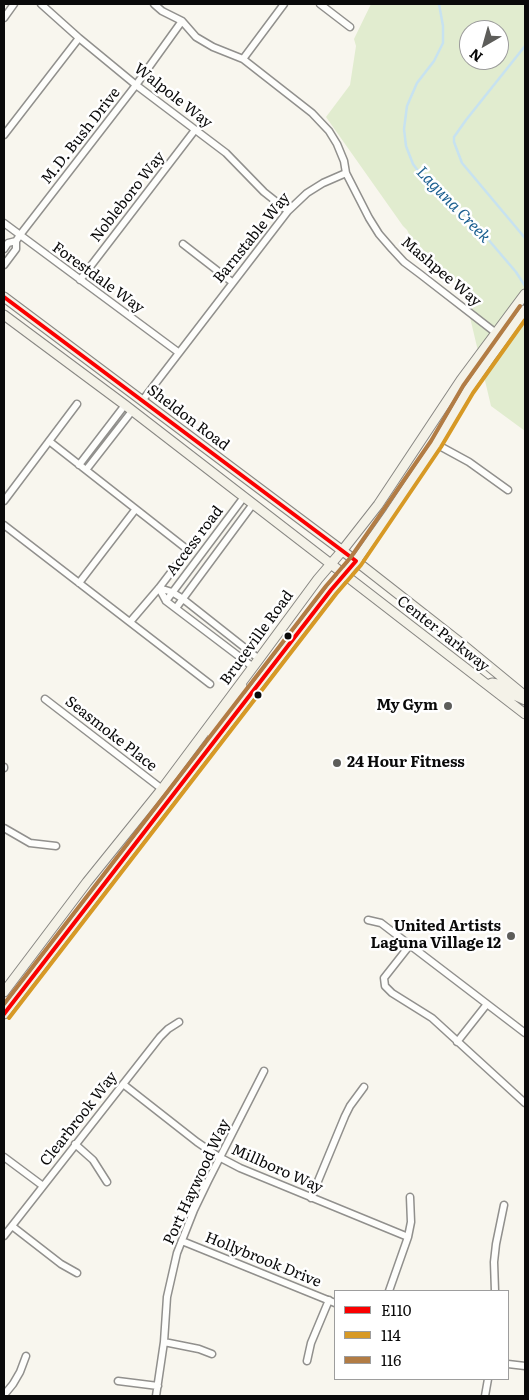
<!DOCTYPE html>
<html>
<head>
<meta charset="utf-8">
<style>
  body { margin:0 }
  #map { position:relative; width:529px; height:1400px; overflow:hidden; background:#f8f6ee; font-family:Literata,serif }
  canvas { display:block }
  .frame { position:absolute; inset:0; border:5px solid #0a0a0a; pointer-events:none }
  .legend { position:absolute; left:334px; top:1290px; width:175px; height:90px; box-sizing:border-box; background:#fff; border:1px solid #9d9d9d; margin:0; padding:6px 9px; list-style:none; font-size:15px; color:#0a0a0a }
  .legend li { display:flex; align-items:center; gap:10px; height:25px }
  .legend b { width:25px; border:1px solid #9d9d9d }
  .north { position:absolute; left:459px; top:20px; width:50px; height:50px; box-sizing:border-box; background:#fff; border:1px solid #9d9d9d; border-radius:50%; rotate:218deg; font-size:14px; font-weight:700; line-height:20px; text-align:center; color:#0a0a0a }
  .north::after { content:''; display:block; margin:auto; width:18px; height:22px; background:#5d5d5a; clip-path:polygon(50% 0,100% 100%,50% 72%,0 100%) }
</style>
</head>
<body>
<div id="map">
<canvas width="529" height="1400"></canvas>
<div class="frame"></div>
<ul class="legend">
<li><b style="height:6px;background:#fa0000"></b>E110</li>
<li><b style="height:6px;background:#d79925"></b>114</li>
<li><b style="height:6px;background:#b27c44"></b>116</li>
</ul>
<div class="north">N</div>
</div>
<script>
const context = document.querySelector('canvas').getContext('2d');
context.lineJoin = 'round';
function fill(path, color) {
  context.fillStyle = color;
  context.fill(path, 'evenodd');
}
function shape(rows) {
  const path = new Path2D();
  for (const r of rows) {
    path.moveTo(r[0], r[1]);
    for (let i = 2; i < r.length; i += 2) path.lineTo(r[i], r[i + 1]);
  }
  return path;
}
function strokePath(path, color, width, dash) {
  context.strokeStyle = color;
  context.lineWidth = width;
  context.lineCap = dash ? 'butt' : 'round';
  context.setLineDash(dash || []);
  context.stroke(path);
}
function label(font, color, halo, rows, align = 'center') {
  context.font = font + ' Literata,serif';
  context.lineWidth = 5;
  context.setLineDash([]);
  context.textBaseline = 'middle';
  context.strokeStyle = halo;
  context.fillStyle = color;
  for (const [text, x, y, turn = 0] of rows) {
    context.save();
    context.translate(x, y);
    context.rotate((+turn || 0) * Math.PI / 180);
    context.textAlign = isNaN(turn) ? turn : align;
    if (halo) context.strokeText(text, 0, 0);
    context.fillText(text, 0, 0);
    context.restore();
  }
}
fill(shape([
  [371,4,525,4,525,431,491,406,464,292,410,236,407,230,403,226,326,117,350,85,356,46,354,39],
  [469,30,499,30,499,60,469,60]
]), '#e1eccf');
strokePath(shape([
  [439,4,443,26,443,43,434,61,417,83,407,106,404,129,406,146,413,164,426,182,446,197,475,224,516,272,525,286],
  [525,46,466,120,454,137,454,142,462,163,525,238]
]), '#c7e2f0', 2.5);
const minor = shape([
  [41,4,79,38,136,85,226,153,264,192,288,211],
  [320,4,350,27],
  [4,18,14,4],
  [243,59,284,4],
  [4,135,79,38],
  [346,173,369,218,379,234,392,249,404,262,420,274,496,333],
  [4,223,178,352],
  [183,244,232,282],
  [4,249,8,243,16,241],
  [4,265,16,249,16,241,20,235,136,85,182,21],
  [80,280,195,130],
  [142,401,288,211,307,193,323,183,346,173,344,161,337,144,329,131,312,113,243,59,213,47,196,37,182,21,162,11,154,4],
  [49,441,188,550,159,588,130,622],
  [436,444,469,462,508,490],
  [79,465,125,405],
  [86,470,132,411],
  [4,501,77,404],
  [4,525,210,684],
  [79,583,135,510],
  [159,588,166,601,253,667],
  [159,588,172,592,183,599,259,659],
  [166,601,244,497],
  [176,608,253,504],
  [45,699,162,789],
  [4,768,4,767],
  [4,828,30,843,56,846],
  [368,920,381,923,525,1033],
  [410,945,384,978,385,986,392,993,432,1018,525,1103],
  [457,1042,487,1004],
  [123,1084,197,1142,219,1157,240,1168,408,1237],
  [75,1144,93,1160,107,1182],
  [4,1157,43,1186],
  [311,1198,345,1116,350,1106,364,1087],
  [12,1226,61,1264,77,1273],
  [4,1236,160,1037,168,1029,179,1022],
  [182,1241,335,1303],
  [389,1291,408,1237,411,1222,410,1197],
  [495,1291,494,1262,496,1244,504,1205],
  [164,1342,199,1349,212,1354],
  [307,1361,311,1343,329,1300],
  [508,1364,525,1366],
  [118,1381,158,1386],
  [4,1395,13,1384,20,1372,26,1356],
  [156,1396,164,1342,167,1297,177,1253,194,1210,208,1181,264,1071],
  [485,1396,488,1379]
]);
const secondary = shape([
  [4,297,356,561,457,640,525,696],
  [4,315,125,405,525,714],
  [488,685,492,683,497,684,512,694,525,700],
  [211,742,213,734,240,695,242,686],
  [4,992,87,882,162,789,259,659,318,579,342,551,378,505,461,380,525,294],
  [4,1014,331,590,356,561,390,513,436,444,468,390,492,355,525,310]
]);
strokePath(minor, '#91908d', 9);
strokePath(secondary, '#888783', 11);
strokePath(minor, '#fefefc', 6);
strokePath(secondary, '#f4f2e8', 9);
strokePath(shape([
  [4,297,356,561,331,590,4,1014]
]), '#fa0000', 4);
strokePath(shape([
  [9,1018,336,594,361,565,441,447,473,393,525,320]
]), '#d79925', 4);
strokePath(shape([
  [4,1004,326,586,351,557,431,441,463,386,520,306]
]), '#b27c44', 4);
for (const [x, y, r, color] of [
  [288,636,4.5,"#0a0a0a"],
  [258,695,4.5,"#0a0a0a"],
  [448,706,5,"#5d5d5a"],
  [337,763,5,"#5d5d5a"],
  [511,936,5,"#5d5d5a"]
]) {
  const dot = new Path2D();
  dot.arc(x, y, r, 0, 2 * Math.PI);
  context.fillStyle = color;
  context.fill(dot);
  strokePath(dot, '#fff', 2);
}
label('15px', '#0a0a0a', '#fff', [
  ["Walpole Way",173,96,38],
  ["M.D. Bush Drive",81,136,-52],
  ["Nobleboro Way",128,197,-52],
  ["Barnstable Way",252,238,-51],
  ["Mashpee Way",441,272,40],
  ["Forestdale Way",98,278,36],
  ["Sheldon Road",188,418,37],
  ["Access road",195,541,-53],
  ["Center Parkway",443,634,38],
  ["Bruceville Road",257,638,-54],
  ["Seasmoke Place",111,734,38],
  ["Clearbrook Way",79,1119,-52],
  ["Millboro Way",277,1169,24],
  ["Port Haywood Way",197,1182,-65],
  ["Hollybrook Drive",263,1260,22]
]);
label('bold 15px', '#0a0a0a', '#fff', [
  ["My Gym",438,706],
  ["24 Hour Fitness",347,763,"left"],
  ["United Artists",501,927],
  ["Laguna Village 12",501,944]
], 'right');
label('italic 16px', '#1e6191', '#fff', [
  ["Laguna Creek",453,205,46]
]);
</script>
</body>
</html>
